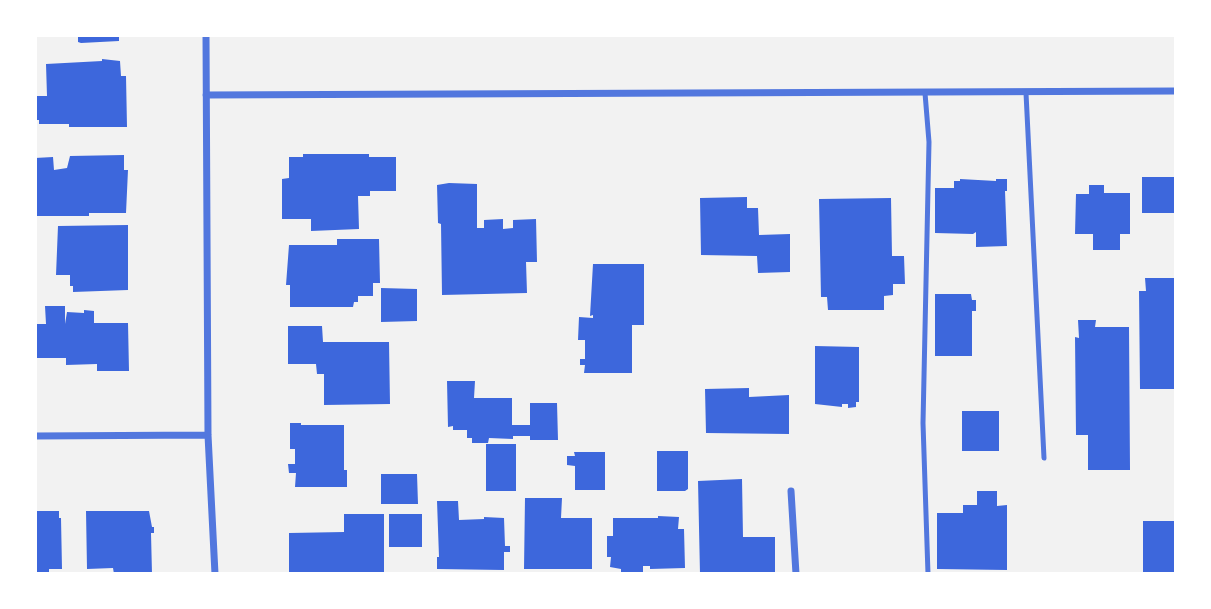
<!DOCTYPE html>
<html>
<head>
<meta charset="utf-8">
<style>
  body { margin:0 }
  #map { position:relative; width:1211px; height:609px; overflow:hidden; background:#f2f2f2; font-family:Barlow,sans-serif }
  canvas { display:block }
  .frame { position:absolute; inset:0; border:37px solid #fff; pointer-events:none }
</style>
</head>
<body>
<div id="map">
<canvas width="1211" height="609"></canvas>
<div class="frame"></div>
</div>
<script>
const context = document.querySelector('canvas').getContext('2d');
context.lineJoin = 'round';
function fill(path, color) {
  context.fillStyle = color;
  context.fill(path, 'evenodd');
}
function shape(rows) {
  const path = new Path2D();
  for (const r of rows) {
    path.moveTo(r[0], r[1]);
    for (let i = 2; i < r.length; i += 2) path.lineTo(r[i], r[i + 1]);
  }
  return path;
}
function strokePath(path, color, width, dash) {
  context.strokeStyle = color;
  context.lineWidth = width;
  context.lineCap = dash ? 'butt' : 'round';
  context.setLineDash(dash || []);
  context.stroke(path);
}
fill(shape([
  [78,35,119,35,119,41,81,43,78,42],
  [102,59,120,61,121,76,126,76,127,127,69,127,69,124,39,124,39,120,35,120,35,96,47,96,46,64,102,61],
  [303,154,369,154,369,157,396,157,396,191,370,191,370,196,358,196,359,229,311,231,311,219,282,219,282,179,289,178,289,157,303,157],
  [124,155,124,170,128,170,126,213,89,213,89,216,36,216,35,158,53,157,54,170,67,168,70,156],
  [1142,177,1175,177,1175,213,1142,213],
  [960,179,996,181,996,179,1007,179,1007,191,1005,191,1007,246,976,247,976,232,973,234,935,233,935,188,954,188,954,181,960,181],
  [449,183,477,184,477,228,484,228,484,220,503,219,503,229,513,228,513,220,536,219,537,262,526,262,527,293,442,295,441,224,438,223,437,185],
  [1089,185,1104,185,1104,193,1130,193,1130,234,1120,234,1120,250,1093,250,1093,234,1075,234,1076,194,1089,194],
  [747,197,747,208,758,208,759,235,790,234,790,272,758,273,757,256,701,255,700,198],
  [891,198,892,256,904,256,905,284,893,284,893,295,884,296,884,310,828,310,827,297,821,297,819,199],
  [128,225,128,290,73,292,73,286,70,286,70,275,56,275,58,226],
  [337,239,379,239,380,283,373,283,373,296,358,296,358,302,354,302,353,307,290,307,290,285,286,285,289,245,337,245],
  [593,264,644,264,644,325,632,325,632,373,584,373,585,365,580,365,580,359,585,359,585,340,578,340,579,317,593,318,593,315,590,316],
  [1145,278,1176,278,1176,389,1140,389,1139,291,1146,291],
  [381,288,417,289,417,321,381,322],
  [935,294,971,294,972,300,976,300,976,311,972,311,972,356,935,356],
  [45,306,65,306,65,324,67,312,84,313,84,310,94,311,94,323,128,323,129,371,97,371,97,364,66,365,66,358,35,358,35,324,46,324],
  [1078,320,1096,320,1095,327,1129,327,1130,470,1088,470,1088,435,1076,435,1075,337,1079,338],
  [288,326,322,326,323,342,389,342,390,404,324,405,324,374,317,374,316,364,288,364],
  [815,346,859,347,859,402,856,402,856,407,848,408,848,404,842,404,842,407,815,404],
  [447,381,475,381,474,398,512,398,512,425,530,425,530,403,557,403,558,440,530,440,530,436,513,436,513,439,489,438,488,443,472,443,472,438,467,438,467,430,453,430,453,426,448,427],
  [749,388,749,397,789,395,789,434,706,433,705,389],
  [962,411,999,411,999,451,962,451],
  [290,423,301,423,301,425,344,425,344,470,347,470,347,487,295,487,296,473,289,473,288,464,295,464,295,449,290,449],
  [486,444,516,444,516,491,486,491],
  [657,451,688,451,688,489,685,491,657,491],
  [574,452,605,452,605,490,575,490,575,466,567,465,567,456,575,456],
  [381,474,417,474,418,504,381,504],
  [742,479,743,537,775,537,775,574,700,574,698,481],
  [977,491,997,491,997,506,1007,505,1007,570,937,569,937,513,963,513,963,505,977,505],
  [525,498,562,498,561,518,592,518,592,569,524,569],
  [437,501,458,501,459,520,484,519,484,517,504,518,505,546,510,546,510,552,504,552,504,570,437,569,437,557,439,557],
  [37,511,59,511,59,518,61,518,62,569,49,569,49,574,35,574],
  [86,511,149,511,152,527,154,527,154,533,151,533,152,574,114,574,113,568,87,569],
  [344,514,384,514,384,574,289,574,289,533,344,532],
  [389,514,422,514,422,547,389,547],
  [658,516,679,517,678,529,684,529,685,568,650,569,650,566,643,566,643,572,621,573,621,569,610,567,611,557,607,557,607,536,613,536,613,518,658,518],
  [1143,521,1176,521,1176,574,1143,574]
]), '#3d67dc');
strokePath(shape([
  [925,93,929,142,923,423,928,574],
  [1026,93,1044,458]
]), '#5277de', 5);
strokePath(shape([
  [206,35,208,435,215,574],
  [206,95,1176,91],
  [35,436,208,435],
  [791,491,796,574]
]), '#5277de', 7);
</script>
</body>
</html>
